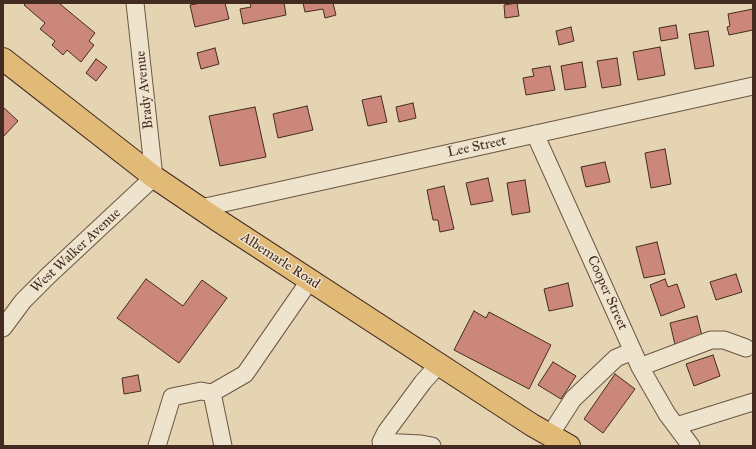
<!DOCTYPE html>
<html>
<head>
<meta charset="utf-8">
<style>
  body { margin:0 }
  #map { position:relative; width:756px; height:449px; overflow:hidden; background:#e5d4b1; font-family:"IM FELL Great Primer",serif }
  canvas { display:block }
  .frame { position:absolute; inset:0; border:4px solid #442b21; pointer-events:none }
</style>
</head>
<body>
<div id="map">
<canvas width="756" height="449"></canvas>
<div class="frame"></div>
</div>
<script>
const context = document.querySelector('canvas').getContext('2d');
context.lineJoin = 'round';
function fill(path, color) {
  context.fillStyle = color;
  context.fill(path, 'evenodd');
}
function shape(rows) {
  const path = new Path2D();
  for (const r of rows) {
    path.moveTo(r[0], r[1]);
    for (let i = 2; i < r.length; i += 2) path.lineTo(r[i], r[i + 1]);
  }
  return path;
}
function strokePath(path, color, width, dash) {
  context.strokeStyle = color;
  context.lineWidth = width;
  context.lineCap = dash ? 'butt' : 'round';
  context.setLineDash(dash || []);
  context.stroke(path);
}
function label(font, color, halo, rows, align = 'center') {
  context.font = font + ' "IM FELL Great Primer",serif';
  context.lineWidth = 3;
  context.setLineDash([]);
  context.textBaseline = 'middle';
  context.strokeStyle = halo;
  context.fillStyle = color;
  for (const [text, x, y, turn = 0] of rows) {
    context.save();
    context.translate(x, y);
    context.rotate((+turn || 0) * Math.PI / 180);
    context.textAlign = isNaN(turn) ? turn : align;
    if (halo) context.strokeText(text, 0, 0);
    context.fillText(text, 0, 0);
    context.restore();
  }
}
const building = shape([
  [26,3,62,3,60,4,95,33,89,41,94,45,81,62,67,50,63,55,52,45,55,41,40,29,45,23,24,5,26,3],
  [201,3,225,3,229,19,195,27,190,5,201,3],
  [250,3,284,3,286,15,243,24,240,9,251,7,250,3],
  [303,3,333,3,336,15,325,18,323,9,305,12,303,3],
  [517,3,519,16,505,18,504,5,517,3],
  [753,9,753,30,729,35,727,27,730,26,728,14,753,9],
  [676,25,678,38,661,41,659,28,676,25],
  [571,27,574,41,559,45,556,31,571,27],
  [708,31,714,66,695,69,689,34,708,31],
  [660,47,665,75,638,80,633,52,660,47],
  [215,48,219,64,201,69,197,53,215,48],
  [617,58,621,85,602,88,597,61,617,58],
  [96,59,107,67,96,81,86,73,96,59],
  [582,62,586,87,565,90,561,66,582,62],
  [550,66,555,90,526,95,523,78,534,76,532,69,550,66],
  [381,96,387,122,368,126,362,100,381,96],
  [413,103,416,118,399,122,396,107,413,103],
  [307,106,313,130,278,138,273,114,307,106],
  [3,107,18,121,3,137,3,107],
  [255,107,266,157,220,166,209,116,255,107],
  [665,149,671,184,651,188,645,153,665,149],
  [605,162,610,182,586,187,581,167,605,162],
  [488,178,493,201,471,205,466,183,488,178],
  [525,180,530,212,512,215,507,183,525,180],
  [444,186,454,229,440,232,438,220,433,220,427,190,444,186],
  [657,242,665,274,644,278,636,247,657,242],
  [736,274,742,292,716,300,710,282,736,274],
  [146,279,183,306,202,280,227,298,179,363,117,318,146,279],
  [665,279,668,287,677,284,685,307,661,316,650,285,665,279],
  [568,283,573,306,549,311,544,289,568,283],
  [474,311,486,318,489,312,551,345,529,389,454,350,474,311],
  [697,316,702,336,676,349,670,323,697,316],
  [713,355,720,376,694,386,686,364,713,355],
  [553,362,576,376,561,399,538,385,553,362],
  [615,374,635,389,603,433,584,419,615,374],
  [138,375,141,391,124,394,122,378,138,375]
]);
fill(building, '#cb8779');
strokePath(building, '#442b21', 1);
const minor = shape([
  [535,134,640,367,667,414,691,446],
  [201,208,753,86],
  [3,328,23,301,49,275,154,177,135,3],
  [640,367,711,340,724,340,746,348],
  [212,393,245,374,310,280],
  [676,426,753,402],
  [550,435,573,399,616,358,633,351],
  [157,446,172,397,201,391,212,393,223,446],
  [432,446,421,444,381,442,386,432,423,382,439,364]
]);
const major = shape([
  [3,59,154,177,219,221,532,425,569,446]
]);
strokePath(minor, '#6c5545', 19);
strokePath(major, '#442b21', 24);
strokePath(minor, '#eee3cc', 17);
strokePath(major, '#e2ba78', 22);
label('14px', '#442b21', '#eee3cc', [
  ["Brady Avenue",145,90,-96],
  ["Lee Street",477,147,-12],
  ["West Walker Avenue",76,251,-43],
  ["Albemarle Road",280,261,33],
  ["Cooper Street",607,293,66]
]);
</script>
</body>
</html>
